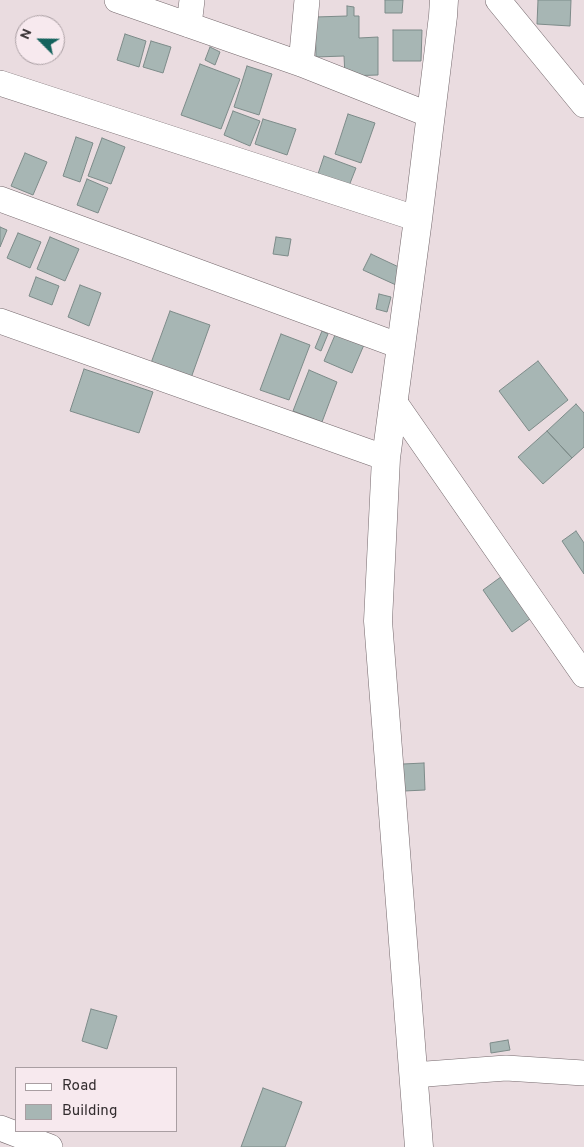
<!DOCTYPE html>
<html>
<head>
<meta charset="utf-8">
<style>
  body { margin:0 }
  #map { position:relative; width:584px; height:1147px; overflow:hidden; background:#eadce0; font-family:Overpass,sans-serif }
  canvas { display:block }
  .legend { position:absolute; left:15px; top:1067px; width:162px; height:65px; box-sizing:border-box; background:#f7e9ee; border:1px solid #a99ea2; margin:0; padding:6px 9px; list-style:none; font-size:15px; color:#332d2f }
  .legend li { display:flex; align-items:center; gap:10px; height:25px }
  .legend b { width:25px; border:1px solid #a99ea2 }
  .north { position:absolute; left:15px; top:15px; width:50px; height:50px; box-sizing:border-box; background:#f7e9ee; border:1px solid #a99ea2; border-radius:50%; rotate:293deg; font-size:14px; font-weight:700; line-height:20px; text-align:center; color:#332d2f }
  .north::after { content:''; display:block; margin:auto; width:18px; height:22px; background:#14625d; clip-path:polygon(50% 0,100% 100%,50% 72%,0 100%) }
</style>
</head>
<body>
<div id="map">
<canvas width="584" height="1147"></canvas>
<ul class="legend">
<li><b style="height:6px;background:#fff"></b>Road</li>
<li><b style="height:14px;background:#a7b6b4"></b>Building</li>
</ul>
<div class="north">N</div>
</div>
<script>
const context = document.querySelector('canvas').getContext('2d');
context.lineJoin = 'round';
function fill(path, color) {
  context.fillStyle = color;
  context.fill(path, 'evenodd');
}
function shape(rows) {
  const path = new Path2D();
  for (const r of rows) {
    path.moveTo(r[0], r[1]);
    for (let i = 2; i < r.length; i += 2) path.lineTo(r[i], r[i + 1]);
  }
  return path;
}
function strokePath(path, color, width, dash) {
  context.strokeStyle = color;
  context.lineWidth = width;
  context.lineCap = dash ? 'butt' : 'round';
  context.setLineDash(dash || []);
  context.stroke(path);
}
const building = shape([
  [385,0,403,0,402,13,385,13,385,0],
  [538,0,571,0,570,26,537,24,538,0],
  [347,6,354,7,354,16,359,16,359,38,378,37,378,75,345,76,344,56,316,57,315,17,347,16,347,6],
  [393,30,422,30,421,61,393,61,393,30],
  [125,34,146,41,139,67,117,60,125,34],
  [151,41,171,47,163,73,143,67,151,41],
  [210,47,220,52,215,65,205,60,210,47],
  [200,64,240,79,221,129,181,115,200,64],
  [247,66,272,74,259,115,234,107,247,66],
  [233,111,260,121,250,146,224,135,233,111],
  [348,114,375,123,361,163,335,154,348,114],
  [263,119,296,129,287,155,255,144,263,119],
  [76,137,93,143,80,182,63,176,76,137],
  [102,138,125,147,111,184,88,176,102,138],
  [25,153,47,162,33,195,11,186,25,153],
  [324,156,356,168,347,191,316,180,324,156],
  [87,179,108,188,98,213,77,205,87,179],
  [0,227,7,230,0,247,0,227],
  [18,233,41,242,30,268,7,258,18,233],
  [50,237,79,249,65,281,37,269,50,237],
  [276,237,291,239,288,256,273,254,276,237],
  [371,254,403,269,396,285,363,270,371,254],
  [36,277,59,286,52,305,29,296,36,277],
  [80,285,101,293,89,326,68,317,80,285],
  [379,294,391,297,387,312,376,309,379,294],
  [170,311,210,325,191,378,151,363,170,311],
  [338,328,366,340,352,373,324,361,338,328],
  [322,331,328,334,321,351,315,348,322,331],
  [281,334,310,345,289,400,260,390,281,334],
  [538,361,568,400,529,431,499,391,538,361],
  [84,369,153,392,139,433,70,411,84,369],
  [309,370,337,382,322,422,293,411,309,370],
  [576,404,584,413,584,447,572,458,547,431,576,404],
  [547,431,572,458,543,484,518,457,547,431],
  [576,531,584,543,584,574,562,541,576,531],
  [509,571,538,613,512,632,483,590,509,571],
  [424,763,425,790,404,791,403,764,424,763],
  [91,1009,117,1016,107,1049,82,1041,91,1009],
  [508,1040,510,1050,491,1053,490,1043,508,1040],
  [263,1088,302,1102,285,1147,241,1147,263,1088]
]);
fill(building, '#a7b6b4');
strokePath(building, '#7d8b89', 1);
const minor = shape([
  [117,0,301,64,430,115],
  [498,0,584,105],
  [189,25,192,0],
  [301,64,307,0],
  [0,83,418,219],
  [0,199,400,346],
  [0,321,386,458],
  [393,400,584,675],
  [413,1075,506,1068,584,1073],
  [0,1128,50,1147]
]);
const tertiary = shape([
  [419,1147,378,621,386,458,418,219,443,16,444,0]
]);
strokePath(minor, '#75696d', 26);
strokePath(tertiary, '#75696d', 29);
strokePath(minor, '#fff', 25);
strokePath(tertiary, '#fff', 28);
</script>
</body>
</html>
